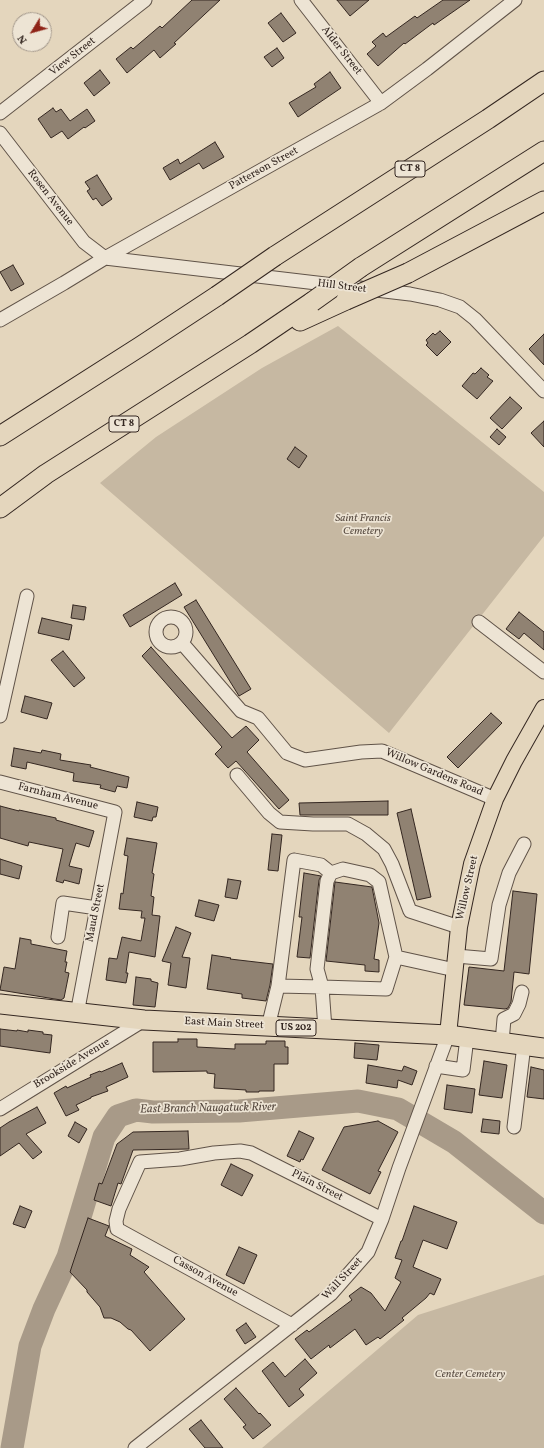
<!DOCTYPE html>
<html>
<head>
<meta charset="utf-8">
<style>
  body { margin:0 }
  #map { position:relative; width:544px; height:1448px; overflow:hidden; background:#e4d6bd; font-family:Vollkorn,serif }
  canvas { display:block }
  .north { position:absolute; left:12px; top:12px; width:40px; height:40px; box-sizing:border-box; background:#ede4d4; border:1px solid #a3988c; border-radius:50%; rotate:233deg; font-size:11px; font-weight:700; line-height:16px; text-align:center; color:#342721 }
  .north::after { content:''; display:block; margin:auto; width:14px; height:18px; background:#8f2418; clip-path:polygon(50% 0,100% 100%,50% 72%,0 100%) }
</style>
</head>
<body>
<div id="map">
<canvas width="544" height="1448"></canvas>
<div class="north">N</div>
</div>
<script>
const context = document.querySelector('canvas').getContext('2d');
context.lineJoin = 'round';
function fill(path, color) {
  context.fillStyle = color;
  context.fill(path, 'evenodd');
}
function shape(rows) {
  const path = new Path2D();
  for (const r of rows) {
    if (r.length === 3) {
      path.moveTo(r[0] + r[2], r[1]);
      path.arc(r[0], r[1], r[2], 0, 2 * Math.PI);
      continue;
    }
    path.moveTo(r[0], r[1]);
    for (let i = 2; i < r.length; i += 2) path.lineTo(r[i], r[i + 1]);
  }
  return path;
}
function strokePath(path, color, width, dash) {
  context.strokeStyle = color;
  context.lineWidth = width;
  context.lineCap = dash ? 'butt' : 'round';
  context.setLineDash(dash || []);
  context.stroke(path);
}
function label(font, color, halo, rows, align = 'center') {
  context.font = font + ' Vollkorn,serif';
  context.lineWidth = 3.5;
  context.setLineDash([]);
  context.textBaseline = 'middle';
  context.strokeStyle = halo;
  context.fillStyle = color;
  for (const [text, x, y, turn = 0] of rows) {
    context.save();
    context.translate(x, y);
    context.rotate((+turn || 0) * Math.PI / 180);
    context.textAlign = isNaN(turn) ? turn : align;
    if (halo) context.strokeText(text, 0, 0);
    context.fillText(text, 0, 0);
    context.restore();
  }
}
fill(shape([
  [338,326,544,492,544,536,389,733,100,483,156,437,262,368],
  [544,1275,544,1448,262,1448,418,1315]
]), '#c6b8a2');
strokePath(shape([
  [12,1448,30,1346,44,1309,68,1257,104,1137,118,1116,136,1110,153,1112,239,1111,358,1101,398,1109,454,1142,544,1213]
]), '#a89a88', 23);
const building = shape([
  [192,0,220,0,174,43,176,44,160,58,154,50,127,73,116,59,131,47,133,49,160,26,162,28,192,0],
  [337,0,369,0,350,16,337,0],
  [443,0,470,0,434,25,433,23,405,44,404,43,378,66,367,54,376,46,372,42,383,33,386,37,415,16,417,18,443,0],
  [281,13,296,33,283,42,268,23,281,13],
  [277,48,284,58,272,67,264,57,277,48],
  [100,70,110,83,94,96,84,83,100,70],
  [330,72,341,88,298,117,289,103,316,87,314,84,330,72],
  [53,108,56,112,61,109,70,121,87,109,95,121,85,128,84,127,68,139,62,131,51,138,38,119,53,108],
  [215,142,224,157,203,169,199,163,170,180,163,168,178,159,180,164,215,142],
  [97,175,112,199,102,206,96,198,93,200,87,191,90,189,85,182,97,175],
  [13,265,24,284,11,291,0,272,13,265],
  [440,331,451,342,437,356,426,345,428,343,426,340,433,333,435,335,440,331],
  [544,334,544,365,529,349,544,334],
  [481,368,489,375,487,377,493,381,477,399,462,386,473,373,475,374,481,368],
  [510,397,522,408,502,429,490,418,510,397],
  [544,421,544,447,531,433,544,421],
  [497,429,506,437,499,445,490,437,497,429],
  [295,447,307,456,299,468,287,459,295,447],
  [175,583,182,595,130,627,123,615,175,583],
  [196,600,251,689,239,696,184,607,196,600],
  [73,605,86,607,84,620,71,618,73,605],
  [519,612,544,632,544,650,524,633,519,639,506,629,519,612],
  [42,618,72,625,69,640,38,633,42,618],
  [151,647,232,738,246,726,259,740,247,752,289,800,279,809,236,761,228,768,215,754,222,747,142,656,151,647],
  [63,651,85,678,74,687,51,660,63,651],
  [25,696,52,703,47,719,21,712,25,696],
  [491,713,502,723,458,768,447,757,491,713],
  [14,748,41,753,42,750,61,754,60,760,91,765,90,767,129,777,127,788,117,786,115,792,100,788,101,785,73,781,74,773,27,762,26,769,11,766,14,748],
  [388,801,388,815,300,815,299,803,388,801],
  [137,802,158,807,156,817,153,817,152,821,134,817,137,802],
  [0,806,19,811,19,810,56,818,56,820,94,831,89,847,76,843,69,866,82,869,79,884,64,880,63,883,56,881,63,849,29,842,28,846,0,838,0,806],
  [411,809,431,897,417,900,397,813,411,809],
  [272,834,282,835,278,871,268,870,272,834],
  [127,838,157,843,152,873,154,874,151,896,154,897,152,915,160,916,155,957,129,952,126,973,128,973,126,983,106,980,109,958,117,959,122,937,141,941,145,918,141,918,142,911,119,909,121,893,123,894,128,856,124,855,127,838],
  [0,859,22,866,19,879,0,874,0,859],
  [304,873,321,876,319,880,310,958,297,957,302,917,299,917,304,873],
  [228,879,241,881,237,899,225,897,228,879],
  [335,882,372,887,379,923,374,959,379,960,379,972,365,971,365,965,326,961,335,882],
  [513,891,537,894,529,974,514,972,511,1002,508,1008,505,1009,464,1005,469,967,504,971,513,891],
  [199,900,219,905,214,921,195,916,199,900],
  [176,927,191,933,182,957,190,958,186,988,168,985,171,963,162,961,176,927],
  [20,938,31,940,31,944,67,951,65,962,67,962,65,972,69,973,64,998,61,1000,0,990,4,967,15,969,20,938],
  [212,955,231,958,230,959,273,964,270,985,266,1001,242,998,242,994,207,989,212,955],
  [136,977,151,979,151,981,158,983,155,1007,133,1005,136,977],
  [0,1029,17,1031,17,1030,28,1032,28,1030,43,1032,43,1034,52,1035,50,1053,0,1046,0,1029],
  [178,1039,197,1039,197,1047,235,1049,235,1044,266,1044,266,1041,285,1041,285,1047,288,1047,288,1064,274,1064,274,1091,259,1091,259,1092,246,1092,246,1090,214,1088,215,1074,207,1073,207,1071,153,1072,153,1042,178,1042,178,1039],
  [355,1043,379,1045,377,1060,354,1058,355,1043],
  [484,1061,507,1065,502,1098,479,1095,484,1061],
  [122,1063,128,1077,106,1087,108,1091,91,1097,91,1098,76,1105,79,1110,66,1116,54,1093,66,1086,67,1088,91,1077,90,1075,100,1071,101,1072,122,1063],
  [368,1065,402,1071,404,1066,417,1071,412,1085,398,1080,397,1088,366,1083,368,1065],
  [531,1067,544,1070,544,1099,527,1097,531,1067],
  [447,1085,475,1089,472,1113,444,1109,447,1085],
  [37,1107,46,1123,26,1134,42,1152,33,1159,19,1143,0,1156,0,1128,9,1122,37,1107],
  [483,1119,500,1121,499,1134,481,1132,483,1119],
  [378,1121,398,1132,378,1171,381,1172,370,1194,322,1170,344,1127,378,1121],
  [75,1122,87,1129,79,1143,68,1136,75,1122],
  [188,1131,189,1149,133,1150,121,1184,118,1183,111,1206,94,1200,99,1183,102,1184,117,1144,133,1132,188,1131],
  [299,1131,314,1138,303,1160,301,1159,300,1162,287,1156,299,1131],
  [231,1164,253,1175,242,1196,221,1185,231,1164],
  [20,1206,32,1211,25,1228,13,1224,20,1206],
  [414,1206,457,1222,447,1249,423,1240,413,1267,441,1279,434,1295,430,1293,426,1298,402,1318,404,1320,380,1339,378,1337,366,1345,355,1329,330,1348,329,1345,311,1359,295,1339,307,1330,309,1332,352,1300,349,1296,361,1287,371,1293,385,1311,401,1282,395,1278,402,1260,395,1258,401,1241,402,1241,414,1206],
  [88,1218,109,1226,105,1236,132,1249,130,1255,149,1267,144,1272,185,1319,150,1351,131,1330,128,1329,120,1322,111,1318,104,1318,100,1307,87,1292,87,1290,70,1272,88,1218],
  [239,1247,257,1255,244,1284,226,1275,239,1247],
  [246,1323,256,1337,245,1344,236,1330,246,1323],
  [305,1359,317,1373,299,1389,304,1395,289,1407,262,1371,273,1362,285,1377,305,1359],
  [236,1388,259,1414,260,1413,271,1425,253,1439,243,1427,246,1425,224,1399,236,1388],
  [201,1420,223,1448,205,1448,189,1429,201,1420]
]);
fill(building, '#908272');
strokePath(building, '#342721', 1);
const minor = shape([
  [301,0,381,103],
  [0,113,145,0],
  [0,133,84,242,105,258,410,294,440,300,460,307,475,319,544,391],
  [0,320,64,283,105,258,381,103,427,69,515,0],
  [171,632,15],
  [479,622,544,672],
  [182,643,241,711,258,718,287,753,305,760,361,752,382,751,495,799],
  [0,716,27,596],
  [237,775,269,813,280,822,313,824,348,824,366,834,384,849,392,864,410,911,459,927],
  [0,782,115,812,77,1014],
  [58,937,63,903,97,908],
  [456,956,491,959,499,905,509,873,524,844],
  [278,986,322,987,317,969,327,881,331,873,343,869,370,875,379,882,396,957],
  [268,1027,278,986,294,860,321,865,331,873],
  [325,1029,322,987,386,989,396,957,455,970],
  [502,1042,504,1019,514,1014,519,1004,522,992],
  [436,1066,463,1070,467,1038],
  [0,1109,144,1020],
  [514,1127,524,1045],
  [292,1325,117,1229,116,1221,119,1209,140,1162,180,1159,214,1153,240,1151,251,1153,382,1219],
  [135,1448,331,1294,368,1252,382,1219,399,1168,448,1035]
]);
const major = shape([
  [448,1035,459,927,472,864,495,799,514,761,544,708]
]);
const highway = shape([
  [275,256,488,119,544,81],
  [361,267,544,151],
  [408,273,544,201],
  [300,321,346,300],
  [0,436,141,346,217,296],
  [0,508,46,474,250,344,312,302],
  [0,1004,144,1020,448,1035,544,1048]
]);
strokePath(minor, '#605348', 15);
strokePath(major, '#342721', 18);
strokePath(highway, '#342721', 21);
strokePath(minor, '#ede4d4', 13);
strokePath(major, '#e4d6bd', 16);
strokePath(highway, '#e4d6bd', 19);
const highwayBridge = shape([
  [217,296,275,256],
  [346,300,408,273],
  [312,302,361,267]
]);
strokePath(highwayBridge, '#342721', 21, []);
strokePath(highwayBridge, '#e4d6bd', 19);
for (const [x, y, w] of [
  [410,169,30],
  [124,424,30],
  [296,1028,40]
]) {
  const box = new Path2D();
  box.roundRect(x - w / 2, y - 8, w, 16, 3);
  context.fillStyle = '#ede4d4';
  context.fill(box);
  strokePath(box, '#342721', 1);
}
label('bold 10px', '#342721', null, [
  ["CT 8",410,169],
  ["CT 8",124,424],
  ["US 202",296,1028]
]);
label('11px', '#342721', '#ede4d4', [
  ["Alder Street",341,51,52],
  ["View Street",73,57,-38],
  ["Patterson Street",264,169,-29],
  ["Rosen Avenue",50,198,52],
  ["Hill Street",342,287,7],
  ["Willow Gardens Road",434,773,23],
  ["Farnham Avenue",58,797,14],
  ["Willow Street",468,888,-77],
  ["Maud Street",96,913,-79],
  ["East Main Street",224,1024,3],
  ["Brookside Avenue",72,1064,-31],
  ["Plain Street",317,1186,27],
  ["Casson Avenue",205,1277,29],
  ["Wall Street",343,1279,-47]
]);
label('italic 11px', '#584b41', '#ede4d4', [
  ["Saint Francis",363,519],
  ["Cemetery",363,532],
  ["Center Cemetery",470,1375]
]);
label('italic 12px', '#574a40', '#ede4d4', [
  ["East Branch Naugatuck River",208,1109,-1]
]);
</script>
</body>
</html>
